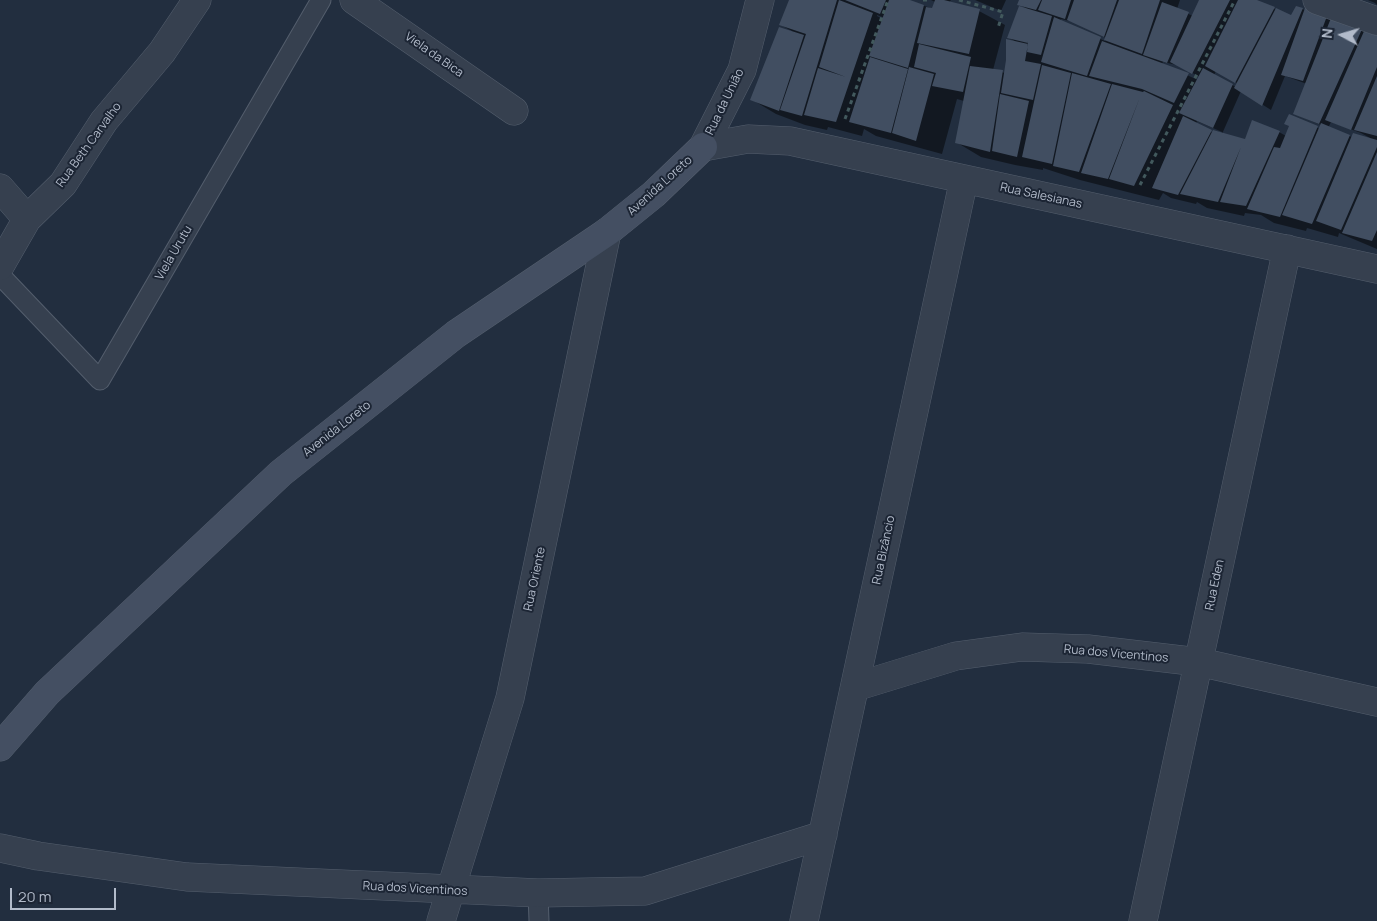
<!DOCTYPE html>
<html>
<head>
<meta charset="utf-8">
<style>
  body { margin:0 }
  #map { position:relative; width:1377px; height:921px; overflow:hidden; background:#222e3f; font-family:Manrope,sans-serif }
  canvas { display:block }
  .north { position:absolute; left:1317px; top:10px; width:50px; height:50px; -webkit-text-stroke:4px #1c2534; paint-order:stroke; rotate:276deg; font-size:14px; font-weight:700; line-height:20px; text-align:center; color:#b2bbca }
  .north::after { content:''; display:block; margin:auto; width:18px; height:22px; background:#b2bbca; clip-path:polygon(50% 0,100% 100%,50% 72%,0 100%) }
  .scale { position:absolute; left:10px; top:888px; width:106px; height:22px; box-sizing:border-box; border:2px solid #b2bbca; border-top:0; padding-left:6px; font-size:15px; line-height:18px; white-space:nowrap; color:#b2bbca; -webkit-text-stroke:4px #1c2534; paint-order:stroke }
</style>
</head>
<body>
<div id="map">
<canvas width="1377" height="921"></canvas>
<div class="north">N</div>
<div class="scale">20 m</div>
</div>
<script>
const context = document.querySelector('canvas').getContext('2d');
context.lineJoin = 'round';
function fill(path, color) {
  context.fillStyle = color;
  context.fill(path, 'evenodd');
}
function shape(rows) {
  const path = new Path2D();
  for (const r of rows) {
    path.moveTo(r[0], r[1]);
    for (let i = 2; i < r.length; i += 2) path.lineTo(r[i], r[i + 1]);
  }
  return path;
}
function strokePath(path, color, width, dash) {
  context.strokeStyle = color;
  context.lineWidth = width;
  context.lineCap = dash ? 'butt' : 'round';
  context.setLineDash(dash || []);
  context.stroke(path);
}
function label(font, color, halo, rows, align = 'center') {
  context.font = font + ' Manrope,sans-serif';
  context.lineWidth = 4;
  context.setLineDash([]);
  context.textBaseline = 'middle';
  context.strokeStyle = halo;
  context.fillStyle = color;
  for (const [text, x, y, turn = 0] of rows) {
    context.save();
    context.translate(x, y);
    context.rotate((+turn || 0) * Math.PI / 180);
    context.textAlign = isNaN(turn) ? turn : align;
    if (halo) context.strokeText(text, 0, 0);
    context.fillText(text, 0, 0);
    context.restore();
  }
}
fill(shape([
  [791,0,908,0,933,9,935,2,931,0,951,0,949,3,979,11,1005,25,993,70,1005,73,1016,42,1008,37,1027,9,1019,4,1020,0,1180,0,1177,9,1193,16,1200,0,1254,0,1292,17,1302,9,1377,34,1377,249,1339,233,1338,237,1307,228,1306,231,1274,223,1261,215,1245,213,1244,216,1207,208,1197,202,1196,204,1171,198,1163,193,1159,200,1080,180,1043,168,1043,170,1015,165,981,157,956,142,964,101,957,99,942,154,876,136,864,129,862,136,828,127,827,130,805,125,776,114,751,99,792,31,781,25],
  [877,15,885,18,884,20,877,16],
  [1061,19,1074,22,1106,38,1105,41,1060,21],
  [1163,62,1177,65,1200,77,1198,80,1162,64],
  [1216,71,1237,83,1236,87,1214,75],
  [1285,76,1307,84,1295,114,1321,125,1320,129,1289,116,1290,126,1286,136,1279,132,1244,140,1222,134,1241,91,1271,110],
  [1197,121,1222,132,1221,134,1213,133,1196,124],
  [1331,122,1361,133,1370,138,1352,137,1328,128],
  [975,0,1006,0,1001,11],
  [1368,0,1377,0,1377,5,1375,3]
]), '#0007');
fill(shape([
  [789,0,837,0,802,116,780,110,806,34,779,25],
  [839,0,873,13,836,122,804,115,818,68,846,77,819,67],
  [845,0,886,0,880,14],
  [889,0,910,0,924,5,908,68,869,56],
  [935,0,944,0,980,9,969,54,917,43,926,7,932,8],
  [1019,0,1041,0,1036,10,1017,5],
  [1042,0,1071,0,1065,19,1038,10],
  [1074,0,1117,0,1104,37,1067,20],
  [1119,0,1160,0,1142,54,1104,40],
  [1199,0,1230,0,1192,74,1170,62],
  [1238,0,1257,0,1275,7,1235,83,1205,66],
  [1162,2,1189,12,1167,63,1143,55],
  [1019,6,1052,16,1041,55,1027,52,1028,41,1028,43,1007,38],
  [1296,6,1303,8,1262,106,1234,88,1276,8,1291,15],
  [1305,8,1327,16,1303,81,1281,75],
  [1054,17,1101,37,1087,76,1041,62],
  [1331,18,1363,27,1319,124,1293,114],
  [779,27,804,35,779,111,750,100],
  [1365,29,1377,33,1377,67,1351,130,1325,120],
  [1006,39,1028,44,1025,61,1041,64,1033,100,1001,93,1006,60],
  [1102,41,1189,73,1174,103,1142,89,1089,76],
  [919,44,971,57,963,92,932,86,936,73,914,67],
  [870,57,908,69,891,133,849,122],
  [1042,65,1071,73,1052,164,1022,157],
  [970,66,1003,70,990,152,955,143],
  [909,67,934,74,916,141,892,133],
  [1203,68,1233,84,1213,128,1179,113],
  [1072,73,1111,84,1079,172,1053,166],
  [1377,76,1377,136,1354,130],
  [1112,84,1143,92,1144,91,1173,105,1134,186,1109,179,1140,97,1108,179,1081,173],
  [1000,94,1029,101,1017,157,992,151],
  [1289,114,1318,126,1280,217,1247,209,1274,147,1280,148,1289,126,1284,124],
  [1183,116,1212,130,1178,195,1152,188],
  [1252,120,1280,131,1246,206,1220,202,1241,147,1218,202,1180,194,1213,130,1245,139],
  [1321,123,1350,135,1312,224,1282,215],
  [1353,133,1377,140,1377,147,1341,230,1316,221],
  [1377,152,1377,230,1372,241,1342,233]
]), '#414e61');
const lane = shape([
  [0,275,100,380,321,0],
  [538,893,539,921]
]);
const street = shape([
  [354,0,514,111],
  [1317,0,1377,21],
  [703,147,748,139,790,141,1377,269],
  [703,147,742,70,760,0],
  [0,188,27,219],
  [0,266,27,219,63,184,104,121,162,52,197,0],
  [855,687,956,656,1022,647,1088,649,1199,662,1377,702],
  [0,848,38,856,187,877,538,893,645,891,823,835],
  [441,921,510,698,607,232],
  [804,921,964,179],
  [1143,921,1287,249]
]);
const secondary = shape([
  [0,747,47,693,281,473,456,334,607,232,654,194,703,147]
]);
strokePath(lane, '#545e6d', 21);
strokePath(street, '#545e6d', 29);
strokePath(secondary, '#545e6d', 29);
strokePath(shape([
  [923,0,930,0],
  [959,0,1003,12,998,28],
  [845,119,888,0],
  [1140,185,1235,0]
]), '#42595d', 3, [4, 4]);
strokePath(lane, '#36404f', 19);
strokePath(street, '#36404f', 28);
strokePath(secondary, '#444f62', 28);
label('12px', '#b2bbca', '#1c2534', [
  ["Viela da Bica",434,55,35],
  ["Rua da União",725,102,-64],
  ["Rua Beth Carvalho",89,145,-54],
  ["Avenida Loreto",660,186,-42],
  ["Rua Salesianas",1041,196,12],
  ["Viela Urutu",174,253,-60],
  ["Avenida Loreto",337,429,-38],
  ["Rua Bizâncio",884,550,-78],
  ["Rua Oriente",535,579,-78],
  ["Rua Eden",1215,585,-78],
  ["Rua dos Vicentinos",1116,654,5],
  ["Rua dos Vicentinos",415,889,3]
]);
</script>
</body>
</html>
